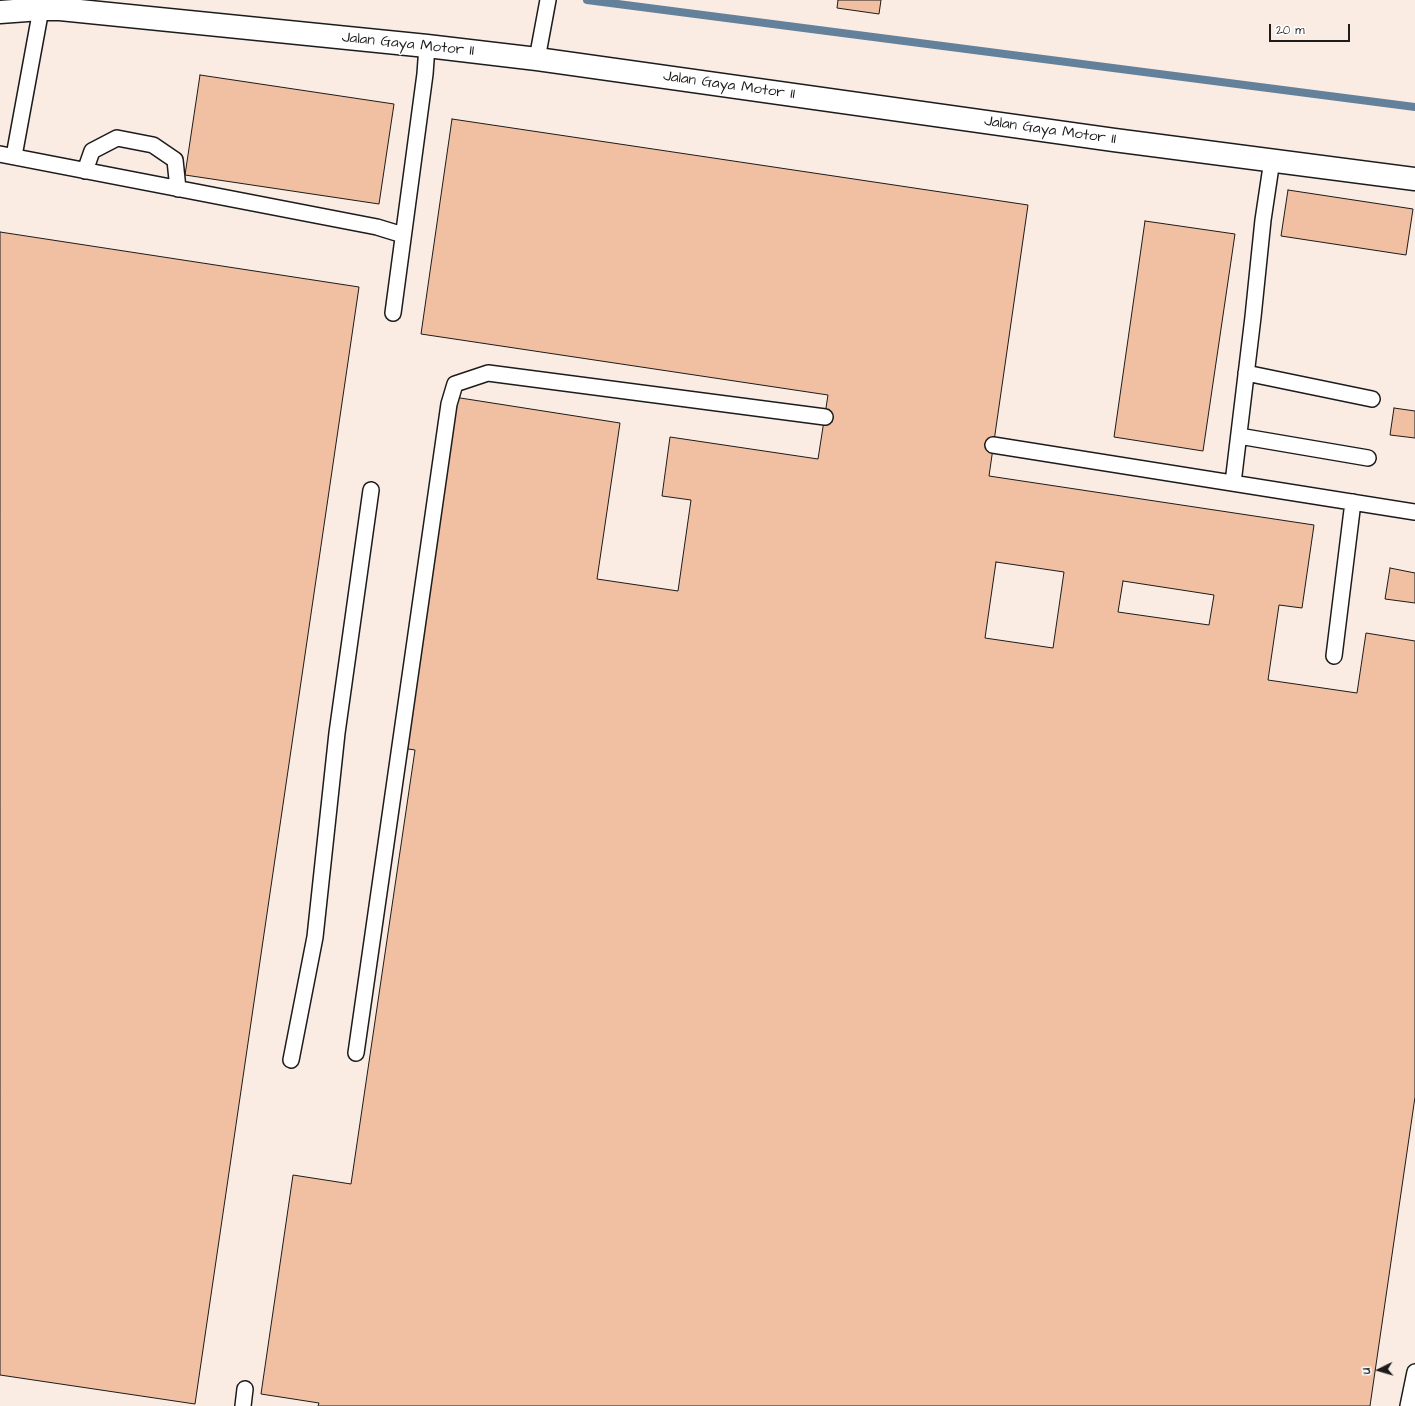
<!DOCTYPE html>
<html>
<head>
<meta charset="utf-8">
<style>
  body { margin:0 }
  #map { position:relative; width:1415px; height:1406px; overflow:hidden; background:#fff; font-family:"Architects Daughter",sans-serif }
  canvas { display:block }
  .north { position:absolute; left:1359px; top:1350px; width:40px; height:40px; -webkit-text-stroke:3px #fff; paint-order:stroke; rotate:265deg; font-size:11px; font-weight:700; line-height:16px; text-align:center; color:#1c1c1c }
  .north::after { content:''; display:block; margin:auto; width:14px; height:18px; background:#1c1c1c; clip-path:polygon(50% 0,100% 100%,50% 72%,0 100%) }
  .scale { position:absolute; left:1269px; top:24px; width:81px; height:18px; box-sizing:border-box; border:2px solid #1c1c1c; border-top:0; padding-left:5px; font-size:12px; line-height:14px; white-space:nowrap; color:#1c1c1c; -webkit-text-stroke:3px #fff; paint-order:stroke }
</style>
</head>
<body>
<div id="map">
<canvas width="1415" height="1406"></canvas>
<div class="north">U</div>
<div class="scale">20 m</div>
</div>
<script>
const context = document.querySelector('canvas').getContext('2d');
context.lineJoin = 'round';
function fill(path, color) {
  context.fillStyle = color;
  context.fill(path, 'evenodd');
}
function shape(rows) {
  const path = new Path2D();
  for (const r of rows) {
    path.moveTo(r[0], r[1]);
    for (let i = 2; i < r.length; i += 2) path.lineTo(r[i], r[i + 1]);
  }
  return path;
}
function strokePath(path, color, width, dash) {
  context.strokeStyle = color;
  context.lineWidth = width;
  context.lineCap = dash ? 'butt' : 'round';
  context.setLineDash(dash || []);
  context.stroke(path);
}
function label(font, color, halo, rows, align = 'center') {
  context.font = font + ' "Architects Daughter",sans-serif';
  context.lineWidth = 3;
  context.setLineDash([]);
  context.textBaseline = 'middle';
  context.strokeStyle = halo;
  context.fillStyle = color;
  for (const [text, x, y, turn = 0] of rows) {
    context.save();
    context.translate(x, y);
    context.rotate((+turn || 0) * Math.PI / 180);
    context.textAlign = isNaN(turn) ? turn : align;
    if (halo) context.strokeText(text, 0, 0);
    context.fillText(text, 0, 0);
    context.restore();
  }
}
fill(shape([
  [7,0,1415,0,1415,1406,0,1406,0,18,7,18]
]), '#fbece3');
strokePath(shape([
  [587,0,1415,107]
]), '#63819b', 8);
const building = shape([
  [838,0,881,0,879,14,837,8,838,0],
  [200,75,394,104,379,204,185,175,200,75],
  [452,119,1028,205,989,476,1314,525,1302,608,1279,605,1268,680,1357,693,1366,633,1415,641,1415,1097,1370,1406,318,1406,319,1403,261,1394,293,1175,351,1184,415,750,402,748,454,397,620,423,597,579,678,591,691,500,662,496,670,437,818,459,828,395,421,334,452,119],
  [996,562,1064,572,1053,648,985,638,996,562],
  [1123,581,1214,595,1209,625,1118,612,1123,581],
  [1288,190,1413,209,1406,255,1281,236,1288,190],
  [1145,221,1235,234,1203,451,1114,437,1145,221],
  [0,232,359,287,195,1404,0,1375,0,232],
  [1394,408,1415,411,1415,438,1390,435,1394,408],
  [1390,568,1415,573,1415,603,1385,599,1390,568]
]);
fill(building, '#f1bfa2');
strokePath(building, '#1c1c1c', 1);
const lane = shape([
  [537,59,548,0],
  [0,154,377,227,403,235],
  [14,156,41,9,38,1],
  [85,171,92,151,117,138,153,145,175,160,178,189],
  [393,313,425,74,427,46],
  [1246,373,1372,399],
  [1239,436,1368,458],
  [993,445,1415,512],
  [1233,483,1253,317,1263,220,1272,160],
  [1334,656,1353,502],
  [356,1053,449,404,455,384,488,373,825,417],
  [291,1060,315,937,337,733,371,490],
  [243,1406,245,1389],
  [1408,1406,1415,1372]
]);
const street = shape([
  [0,12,41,9,60,9,427,46,537,59,1114,140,1415,179]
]);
strokePath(lane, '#1c1c1c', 18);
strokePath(street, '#1c1c1c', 25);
strokePath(lane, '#fff', 15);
strokePath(street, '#fff', 22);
label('15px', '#1c1c1c', '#fff', [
  ["Jalan Gaya Motor II",408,45,6],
  ["Jalan Gaya Motor II",729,86,8],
  ["Jalan Gaya Motor II",1050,131,8]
]);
</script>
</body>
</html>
